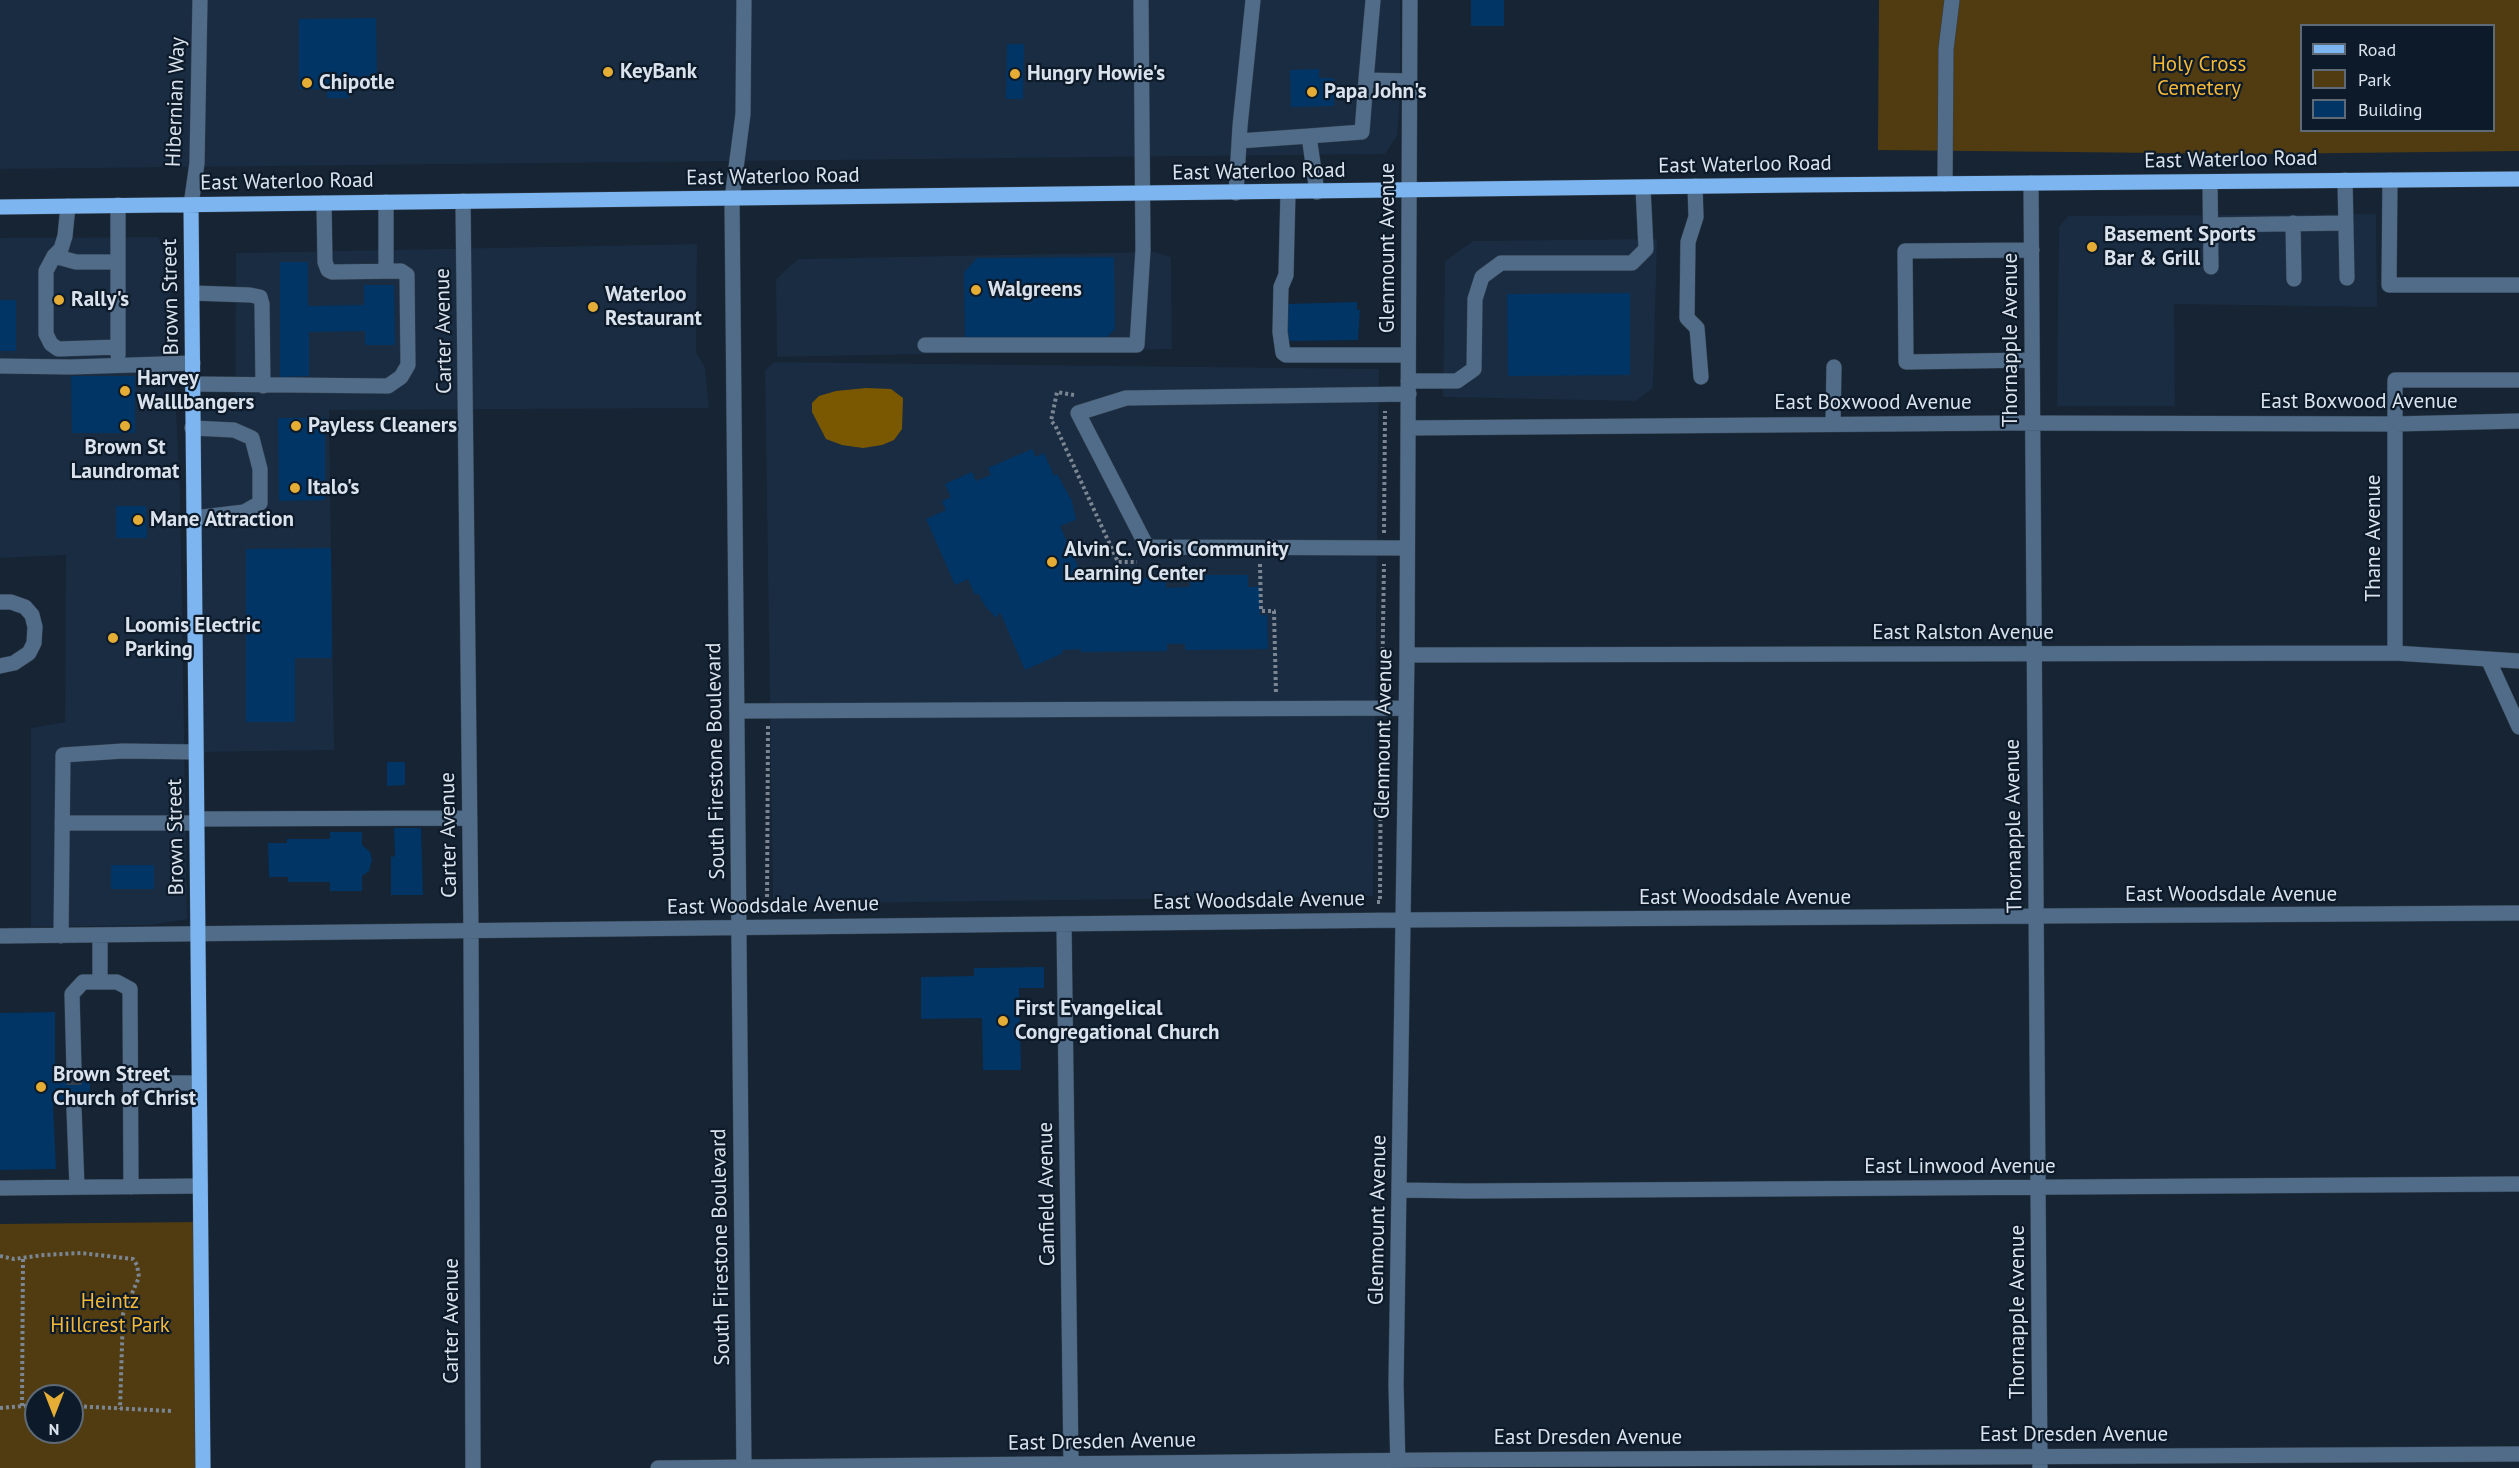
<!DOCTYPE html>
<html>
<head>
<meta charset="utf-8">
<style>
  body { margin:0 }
  #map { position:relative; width:2519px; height:1468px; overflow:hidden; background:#162433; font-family:"PT Sans",sans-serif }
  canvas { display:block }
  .legend { position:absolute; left:2300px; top:24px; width:195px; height:108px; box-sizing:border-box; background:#0d1a29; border:2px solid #5f6a77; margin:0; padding:8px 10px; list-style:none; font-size:18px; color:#dae3ed }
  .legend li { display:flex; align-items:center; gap:12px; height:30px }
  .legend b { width:30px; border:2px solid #5f6a77 }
  .north { position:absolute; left:24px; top:1384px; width:60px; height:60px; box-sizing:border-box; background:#0d1a29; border:2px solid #5f6a77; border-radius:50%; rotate:180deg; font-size:16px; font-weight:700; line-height:24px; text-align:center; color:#dae3ed }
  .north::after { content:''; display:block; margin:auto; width:21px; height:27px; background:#e5ad35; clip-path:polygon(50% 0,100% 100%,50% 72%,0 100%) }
</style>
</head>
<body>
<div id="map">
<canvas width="2519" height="1468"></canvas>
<ul class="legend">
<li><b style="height:8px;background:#7db5f1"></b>Road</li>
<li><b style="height:16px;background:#513c12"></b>Park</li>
<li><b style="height:16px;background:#003565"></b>Building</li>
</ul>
<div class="north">N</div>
</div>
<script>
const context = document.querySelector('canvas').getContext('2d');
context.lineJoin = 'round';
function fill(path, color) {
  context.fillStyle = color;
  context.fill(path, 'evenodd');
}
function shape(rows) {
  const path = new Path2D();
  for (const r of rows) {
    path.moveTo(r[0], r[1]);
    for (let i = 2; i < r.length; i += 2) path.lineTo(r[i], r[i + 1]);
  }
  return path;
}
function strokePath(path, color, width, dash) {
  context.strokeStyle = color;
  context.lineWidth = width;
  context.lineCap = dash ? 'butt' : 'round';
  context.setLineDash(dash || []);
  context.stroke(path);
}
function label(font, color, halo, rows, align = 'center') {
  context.font = font + ' "PT Sans",sans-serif';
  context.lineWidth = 4.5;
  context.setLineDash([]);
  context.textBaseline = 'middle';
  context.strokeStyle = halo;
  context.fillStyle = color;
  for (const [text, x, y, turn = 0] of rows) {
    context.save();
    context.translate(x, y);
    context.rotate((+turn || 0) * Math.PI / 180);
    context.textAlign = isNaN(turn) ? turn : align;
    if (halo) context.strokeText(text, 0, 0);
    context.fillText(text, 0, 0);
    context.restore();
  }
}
fill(shape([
  [0,0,1400,0,1400,96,1397,136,1385,154,0,169],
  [2376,214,2377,307,2174,304,2175,406,2057,406,2059,227,2068,216],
  [158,237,169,266,180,491,187,919,150,925,31,927,31,728,65,722,66,555,0,558,0,238],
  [1657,239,1653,388,1636,401,1443,397,1445,261,1473,241],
  [697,244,696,352,705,367,709,408,329,410,334,750,196,752,192,407,235,410,236,253],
  [1154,252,1171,257,1172,349,777,357,776,279,798,259],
  [774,362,1379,369,1373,896,773,904,765,371]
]), '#1a2c41');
fill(shape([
  [1879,0,2519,0,2519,151,2257,154,1878,150],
  [2302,26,2494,26,2494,130,2302,130],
  [200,1222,203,1468,0,1468,0,1224],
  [36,1396,72,1396,72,1432,36,1432]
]), '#513c12');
fill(shape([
  [866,388,891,389,903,398,902,429,894,440,882,445,863,448,842,445,826,439,812,412,812,403,819,396,836,391]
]), '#7a5802');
fill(shape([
  [1471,0,1504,0,1504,26,1471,26],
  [376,18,377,88,349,88,349,98,327,98,327,89,299,89,299,19],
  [1007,44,1024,44,1023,99,1006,99],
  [1319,69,1319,78,1334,78,1334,106,1291,107,1290,70],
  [1114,257,1115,329,1106,338,965,340,964,272,977,258],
  [280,262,308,262,308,306,364,305,364,285,394,285,395,345,365,345,365,331,309,332,309,376,280,377],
  [1630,293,1630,375,1508,376,1507,294],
  [0,300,16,300,16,351,0,351],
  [1357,302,1357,310,1360,310,1358,340,1288,341,1287,304],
  [71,376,135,376,135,433,72,433],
  [278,418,325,418,325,500,279,501],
  [1032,449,1036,457,1044,453,1054,476,1057,474,1072,501,1076,520,1060,526,1083,578,1166,578,1166,588,1190,587,1190,575,1248,575,1248,587,1260,587,1260,615,1267,615,1268,649,1185,650,1185,644,1167,644,1167,651,1081,652,1081,649,1062,650,1063,653,1025,670,1000,612,996,618,985,606,978,593,975,595,968,579,955,585,926,519,946,510,942,501,951,497,945,484,972,472,976,481,991,475,988,468],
  [116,506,146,506,147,538,116,538],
  [331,548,332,658,295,658,295,722,246,722,246,549],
  [387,762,405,762,405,785,387,786],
  [394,828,421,828,423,895,391,895,391,857,395,856],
  [330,832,362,832,362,845,370,852,372,860,369,871,362,876,362,891,330,891,330,882,288,882,288,877,269,877,268,843,287,843,287,839,330,839],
  [111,865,154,865,154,889,111,889],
  [1044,967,1044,988,1019,988,1021,1070,983,1070,982,1018,921,1019,921,977,974,976,974,968],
  [55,1012,55,1074,90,1074,90,1103,53,1104,56,1169,0,1170,0,1013]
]), '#003565');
strokePath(shape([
  [74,1070,74,1109]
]), '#33414f', 15, [15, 8]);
const minor = shape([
  [744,0,743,114,732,199,744,1468],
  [1366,80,1373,0],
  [1309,136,1362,132,1366,80,1410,81],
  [1239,141,1309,136,1317,192],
  [2345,180,2347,278],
  [2390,180,2389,285,2519,285],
  [2210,182,2211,267],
  [2031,183,2040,1468],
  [1945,184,1946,49,1952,0],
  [1695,186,1696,217,1688,242,1687,318,1697,328,1701,377],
  [1288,192,1286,275,1281,287,1280,332,1283,353,1286,355,1408,355],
  [1236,193,1240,126,1253,0],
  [463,201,471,931,473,1468],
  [118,205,118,355],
  [191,205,197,163,200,0],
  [68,206,65,236,61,249,54,256,46,271,46,334,51,344,58,349,118,347],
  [2293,223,2294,279],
  [2211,225,2346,223],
  [2032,250,1905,251,1906,362,2032,360],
  [54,256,76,262,118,262],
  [386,271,386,202],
  [192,293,250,295,260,297,262,304,263,386],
  [925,345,1137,345,1143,250,1141,0],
  [0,366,71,367,193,363],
  [1408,381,1457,381,1474,369,1475,299,1482,277,1501,263,1632,263,1646,249,1643,188],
  [192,384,388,386,401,377,408,365,407,275,401,271,332,272,328,270,325,262,324,203],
  [1833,424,1834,367],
  [192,428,234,430,252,438,260,469,260,503,244,512,194,518],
  [1408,428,2010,423,2395,424,2519,421],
  [1406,548,1147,547,1078,413,1126,398,1409,394],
  [0,602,11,602,25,607,32,615,35,627,34,643,29,653,14,663,0,666],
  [2395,653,2395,380,2519,380],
  [1407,655,2395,653,2519,661],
  [2488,659,2519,727],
  [737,711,1406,708],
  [197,819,470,818],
  [62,823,197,823],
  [1064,924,1071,1463],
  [100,935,100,982],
  [0,936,1403,920,2519,913],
  [61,936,63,755,123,751,196,752],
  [74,1070,72,994,83,982,117,982,130,989,131,1187],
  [130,1083,199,1083],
  [74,1109,77,1187],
  [0,1188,200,1186],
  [1400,1190,1469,1191,2519,1184],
  [658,1468,1434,1460,2519,1454],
  [1398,1468,1396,1384,1407,655,1410,0]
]);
const major = shape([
  [191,205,203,1468],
  [0,207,1797,185,2519,179]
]);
strokePath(minor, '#313f4d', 16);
strokePath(major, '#313f4d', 16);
strokePath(shape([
  [1074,395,1057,392,1051,421,1055,425,1118,562,1137,562],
  [1384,533,1385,411],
  [1260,564,1261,611,1274,611,1276,693],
  [1382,692,1384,564],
  [768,726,767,908,769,908],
  [1377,902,1380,902,1381,723],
  [0,1256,14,1259,44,1255,81,1253,133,1259,137,1265,139,1277,123,1314,120,1409],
  [22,1406,23,1258],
  [72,1406,171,1411],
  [0,1408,36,1405]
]), '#7b8692', 4, [3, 3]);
strokePath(minor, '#516c89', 15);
strokePath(major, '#7db5f1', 15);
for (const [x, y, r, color] of [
  [608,72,6,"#e5ad35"],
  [1015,74,6,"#e5ad35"],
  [307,83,6,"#e5ad35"],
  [1312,92,6,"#e5ad35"],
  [2092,247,6,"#e5ad35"],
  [976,290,6,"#e5ad35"],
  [59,300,6,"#e5ad35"],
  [593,307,6,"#e5ad35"],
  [125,391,6,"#e5ad35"],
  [125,426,6,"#e5ad35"],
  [296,426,6,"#e5ad35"],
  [295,488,6,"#e5ad35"],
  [138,520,6,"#e5ad35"],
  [1052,562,6,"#e5ad35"],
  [113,638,6,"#e5ad35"],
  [1003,1021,6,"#e5ad35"],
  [41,1087,6,"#e5ad35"]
]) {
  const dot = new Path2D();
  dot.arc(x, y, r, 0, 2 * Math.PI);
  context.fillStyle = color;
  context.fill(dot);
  strokePath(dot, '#0d1a29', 2);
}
label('21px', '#f6b936', '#0d1a29', [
  ["Holy Cross",2199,65],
  ["Cemetery",2199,89],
  ["Heintz",110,1302],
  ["Hillcrest Park",110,1326]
]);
label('bold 21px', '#dae3ed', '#0d1a29', [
  ["KeyBank",620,72],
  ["Hungry Howie's",1027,74],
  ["Chipotle",319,83],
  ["Papa John's",1324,92],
  ["Basement Sports",2104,235],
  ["Bar & Grill",2104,259],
  ["Walgreens",988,290],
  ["Waterloo",605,295],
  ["Restaurant",605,319],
  ["Rally's",71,300],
  ["Harvey",137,379],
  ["Walllbangers",137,403],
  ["Payless Cleaners",308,426],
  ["Brown St",125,448,"center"],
  ["Laundromat",125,472,"center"],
  ["Italo's",307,488],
  ["Mane Attraction",150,520],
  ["Alvin C. Voris Community",1064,550],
  ["Learning Center",1064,574],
  ["Loomis Electric",125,626],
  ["Parking",125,650],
  ["First Evangelical",1015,1009],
  ["Congregational Church",1015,1033],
  ["Brown Street",53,1075],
  ["Church of Christ",53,1099]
], 'left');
label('21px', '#dae3ed', '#0d1a29', [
  ["Hibernian Way",176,102,-88],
  ["East Waterloo Road",2231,160,-1],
  ["East Waterloo Road",1745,165,-1],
  ["East Waterloo Road",1259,172,-1],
  ["East Waterloo Road",773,177,-1],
  ["East Waterloo Road",287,182,-1],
  ["Glenmount Avenue",1388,248,-90],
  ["Brown Street",171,297,-91],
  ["Carter Avenue",444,331,-91],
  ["Thornapple Avenue",2011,340,-90],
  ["East Boxwood Avenue",2359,402],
  ["East Boxwood Avenue",1873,403],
  ["Thane Avenue",2374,538,-90],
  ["East Ralston Avenue",1963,633],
  ["Glenmount Avenue",1384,734,-89],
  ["South Firestone Boulevard",716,761,-91],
  ["Thornapple Avenue",2014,826,-91],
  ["Carter Avenue",449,835,-91],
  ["Brown Street",176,837,-91],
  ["East Woodsdale Avenue",2231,895],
  ["East Woodsdale Avenue",1745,898],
  ["East Woodsdale Avenue",1259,901,-1],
  ["East Woodsdale Avenue",773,906,-1],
  ["East Linwood Avenue",1960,1167],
  ["Canfield Avenue",1047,1194,-91],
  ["Glenmount Avenue",1378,1220,-89],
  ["South Firestone Boulevard",721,1247,-91],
  ["Thornapple Avenue",2018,1312,-90],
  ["Carter Avenue",452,1321,-90],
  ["East Dresden Avenue",2074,1435],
  ["East Dresden Avenue",1588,1438],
  ["East Dresden Avenue",1102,1442,-1]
]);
</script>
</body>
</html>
